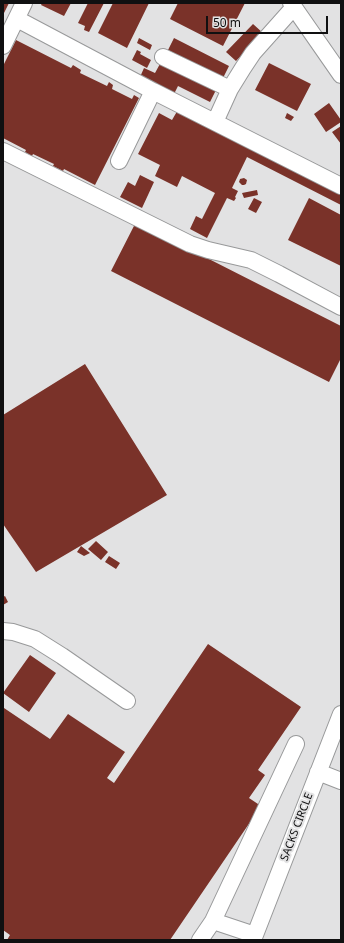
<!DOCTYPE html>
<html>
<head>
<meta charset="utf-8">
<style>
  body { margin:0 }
  #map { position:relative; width:344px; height:943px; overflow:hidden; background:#e2e2e3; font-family:"Noto Sans",sans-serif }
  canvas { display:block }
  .frame { position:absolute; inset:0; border:4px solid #101011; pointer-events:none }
  .scale { position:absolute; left:206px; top:16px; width:122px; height:18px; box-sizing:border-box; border:2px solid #101011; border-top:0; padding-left:5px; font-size:12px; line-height:14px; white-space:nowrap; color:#101011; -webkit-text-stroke:3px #e2e2e3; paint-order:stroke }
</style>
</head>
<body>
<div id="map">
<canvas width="344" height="943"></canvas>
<div class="frame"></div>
<div class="scale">50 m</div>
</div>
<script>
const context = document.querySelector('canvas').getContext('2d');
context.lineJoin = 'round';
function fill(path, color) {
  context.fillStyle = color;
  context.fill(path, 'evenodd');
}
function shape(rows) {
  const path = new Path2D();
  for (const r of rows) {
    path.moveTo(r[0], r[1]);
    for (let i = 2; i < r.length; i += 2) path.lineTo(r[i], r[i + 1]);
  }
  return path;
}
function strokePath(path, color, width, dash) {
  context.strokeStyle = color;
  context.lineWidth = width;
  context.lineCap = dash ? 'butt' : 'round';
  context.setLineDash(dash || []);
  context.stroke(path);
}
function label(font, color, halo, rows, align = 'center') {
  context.font = font + ' "Noto Sans",sans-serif';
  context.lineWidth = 4;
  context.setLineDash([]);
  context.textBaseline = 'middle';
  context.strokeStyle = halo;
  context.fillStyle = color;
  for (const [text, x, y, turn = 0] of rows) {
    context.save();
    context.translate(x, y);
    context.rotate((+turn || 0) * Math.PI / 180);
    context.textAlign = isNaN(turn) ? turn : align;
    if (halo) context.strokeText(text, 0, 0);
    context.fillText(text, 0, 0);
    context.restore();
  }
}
fill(shape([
  [3,3,9,3,3,15],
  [42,3,71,3,64,16,41,5],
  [88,3,104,3,89,32,84,30,85,26,78,23],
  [113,3,149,3,127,48,98,33],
  [178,3,245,3,223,46,170,19],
  [253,24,263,33,236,61,226,52],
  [139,38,152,45,150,50,137,43],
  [174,38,229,66,223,78,168,50],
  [16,40,71,68,73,65,81,70,80,73,107,86,109,82,113,85,112,89,132,99,134,95,139,98,95,185,64,169,63,171,53,166,54,164,33,154,32,156,25,152,26,150,3,138,3,66],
  [137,50,141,52,140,54,151,60,147,68,132,60],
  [161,62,216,90,210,102,178,86,174,94,140,77,144,68,155,73],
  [269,63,311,84,297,111,255,90],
  [329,103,341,120,341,122,326,132,314,114],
  [179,108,341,190,341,205,247,157,232,188,238,191,235,197,236,198,234,201,227,198,207,238,190,229,196,216,202,219,215,193,182,176,177,187,155,176,160,165,138,154,159,113,172,120],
  [287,113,294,117,291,121,285,118],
  [341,126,341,144,332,132],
  [140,175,154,182,142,208,120,197,128,182,135,186],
  [244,178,247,180,246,184,244,185,242,185,239,182,240,179],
  [257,190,258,195,244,198,242,193],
  [254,198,262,202,256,213,248,209],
  [309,198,341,215,341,266,288,240],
  [136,222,341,326,341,358,329,382,111,271],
  [85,364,167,495,36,572,3,524,3,415],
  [96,541,108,552,101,560,88,549],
  [81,546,90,553,84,556,77,552],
  [109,556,120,563,116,569,105,562],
  [5,596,8,602,3,605,3,597],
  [208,644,301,707,258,770,265,775,249,798,261,806,170,940,7,940,10,935,3,930,3,710,4,708,50,739,68,714,125,752,107,778,114,783],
  [30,655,56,673,29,712,3,693]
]), '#7a3229');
const minor = shape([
  [291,3,341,75],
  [17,19,153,91,119,161],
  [3,46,24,3],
  [163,57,230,89],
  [153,91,341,186],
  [215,122,230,89,243,68,253,53,294,7],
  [3,151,190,244,208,250,251,260,279,274,341,307],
  [3,631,13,632,35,639,62,656,127,701],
  [318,772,341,781],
  [213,921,296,744],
  [200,940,213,921,255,935],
  [253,940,341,714]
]);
strokePath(minor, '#98999a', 18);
strokePath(minor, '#fff', 16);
label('11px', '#101011', '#e2e2e3', [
  ["SACKS CIRCLE",297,827,-69]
]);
</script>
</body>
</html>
